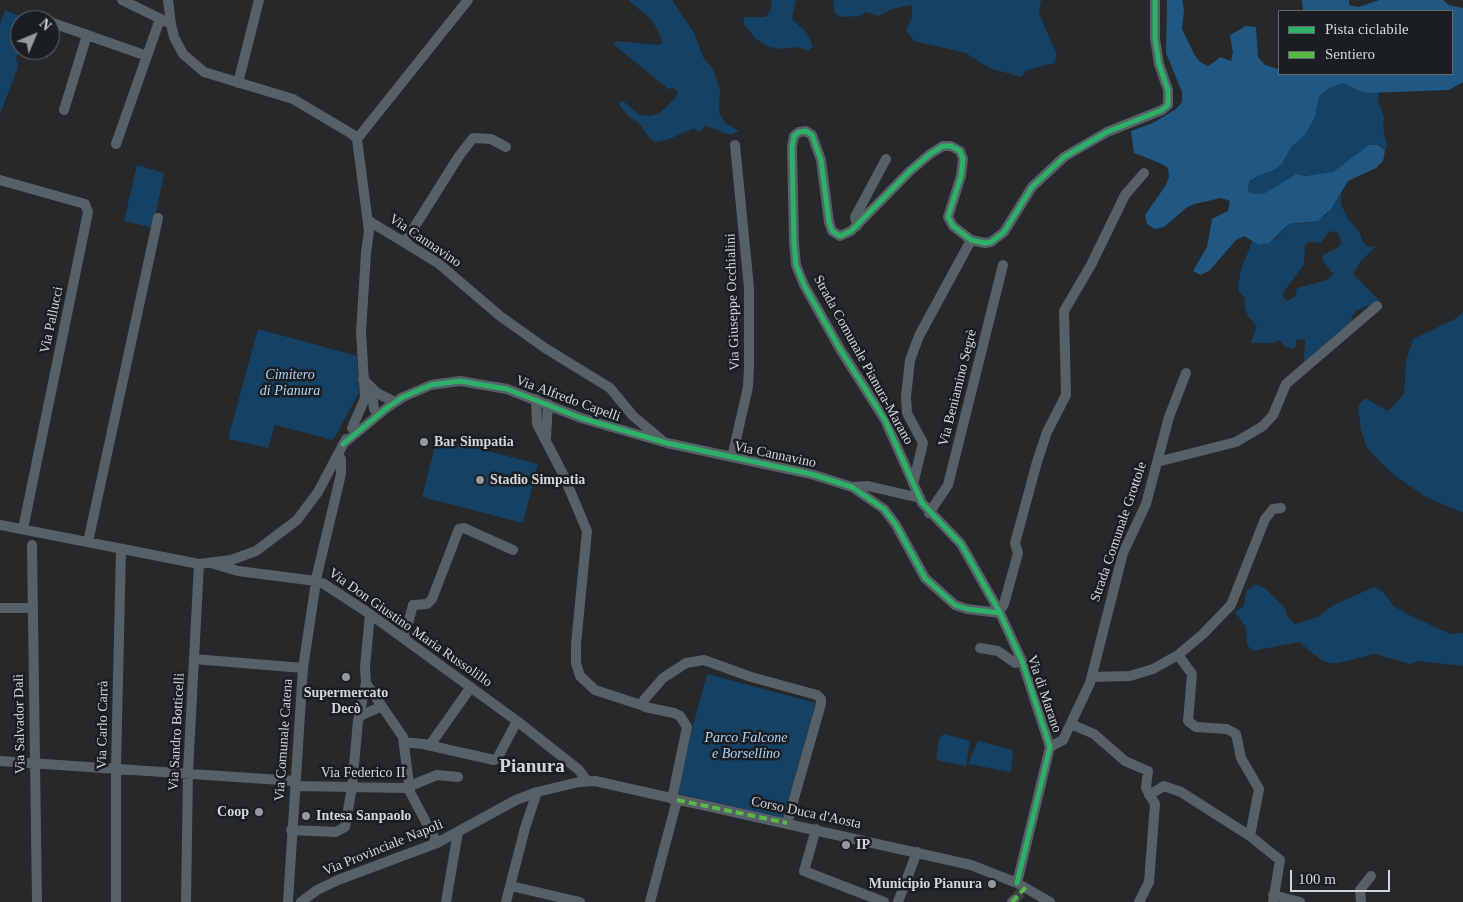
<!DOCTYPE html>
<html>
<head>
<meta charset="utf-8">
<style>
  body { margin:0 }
  #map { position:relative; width:1463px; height:902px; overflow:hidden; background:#26282a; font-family:"Times New Roman",serif }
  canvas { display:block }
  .legend { position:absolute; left:1278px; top:10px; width:175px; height:65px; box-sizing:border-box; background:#1a1e22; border:1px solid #64686b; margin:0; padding:6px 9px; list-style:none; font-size:15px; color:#d3d6d9 }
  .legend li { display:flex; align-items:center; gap:10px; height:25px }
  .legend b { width:25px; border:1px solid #64686b }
  .north { position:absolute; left:10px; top:10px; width:50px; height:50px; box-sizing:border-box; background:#1a1e22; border:1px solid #64686b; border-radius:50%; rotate:45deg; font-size:14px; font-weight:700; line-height:20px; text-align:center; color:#d3d6d9 }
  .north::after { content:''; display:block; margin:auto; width:18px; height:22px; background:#96999c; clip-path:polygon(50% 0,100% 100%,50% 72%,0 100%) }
  .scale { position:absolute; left:1290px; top:870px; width:100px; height:22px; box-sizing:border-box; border:2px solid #d3d6d9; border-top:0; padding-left:6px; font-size:15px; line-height:18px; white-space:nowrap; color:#d3d6d9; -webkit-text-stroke:4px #1a1e22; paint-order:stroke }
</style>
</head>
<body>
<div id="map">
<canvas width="1463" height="902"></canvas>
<ul class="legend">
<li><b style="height:6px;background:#2db169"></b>Pista ciclabile</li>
<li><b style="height:6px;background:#58b947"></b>Sentiero</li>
</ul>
<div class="north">N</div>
<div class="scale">100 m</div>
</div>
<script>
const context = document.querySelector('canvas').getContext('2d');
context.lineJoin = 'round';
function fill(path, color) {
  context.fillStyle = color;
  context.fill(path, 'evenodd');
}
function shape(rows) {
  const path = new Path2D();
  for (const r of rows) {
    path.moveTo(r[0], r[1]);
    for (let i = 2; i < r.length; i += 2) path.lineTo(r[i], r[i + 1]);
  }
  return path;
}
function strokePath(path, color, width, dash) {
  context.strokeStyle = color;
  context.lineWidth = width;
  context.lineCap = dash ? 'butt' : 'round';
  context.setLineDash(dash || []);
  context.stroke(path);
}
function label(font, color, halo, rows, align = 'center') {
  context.font = font + ' "Times New Roman",serif';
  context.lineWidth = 5;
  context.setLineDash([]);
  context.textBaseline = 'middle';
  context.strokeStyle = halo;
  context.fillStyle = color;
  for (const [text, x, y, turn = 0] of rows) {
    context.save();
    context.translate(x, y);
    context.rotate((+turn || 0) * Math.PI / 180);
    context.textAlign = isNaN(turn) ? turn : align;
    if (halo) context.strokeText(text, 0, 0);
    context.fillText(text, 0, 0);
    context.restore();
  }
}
fill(shape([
  [628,0,672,0,694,33,704,59,712,67,720,89,719,113,726,123,739,131,730,135,706,126,698,132,694,128,667,140,656,142,650,139,638,122,628,116,620,106,620,102,623,101,640,115,652,116,662,111,676,97,678,92,673,88,668,89,613,44,617,41,658,45,663,43,653,21],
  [772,0,796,0,792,19,807,33,813,46,808,51,796,47,782,49,769,47,756,39,743,23,745,17,765,17,770,12],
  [833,0,1041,0,1039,13,1057,55,1054,63,1027,70,1021,77,989,68,966,53,914,41,906,30,912,18,912,5,892,9,878,16,866,12,860,16,841,17,835,13],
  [5,10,27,19,20,20,20,46,16,59,18,63,17,70,0,114,0,24],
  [1343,83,1359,91,1379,91,1378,100,1384,118,1383,127,1387,145,1385,151,1378,145,1333,172,1305,176,1296,174,1265,193,1256,194,1248,192,1249,183,1256,177,1274,170,1282,164,1291,147,1305,135,1315,117,1319,97,1326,90],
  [137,165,164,173,153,228,124,221],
  [1341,194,1341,204,1348,219,1360,233,1362,241,1368,247,1377,245,1361,261,1353,274,1380,301,1357,310,1351,318,1353,320,1304,362,1305,339,1296,340,1296,345,1294,349,1285,347,1279,340,1274,343,1251,343,1257,326,1248,316,1245,308,1245,298,1239,292,1238,287,1241,269,1253,240,1259,245,1276,238,1289,224,1307,223,1325,216],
  [1329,231,1338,233,1341,241,1340,246,1323,255,1322,259,1333,274,1327,280,1297,288,1295,297,1287,301,1283,297,1283,293,1304,264,1305,244,1310,242,1321,243],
  [1463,312,1463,513,1426,497,1394,475,1380,462,1367,448,1361,430,1358,406,1365,398,1388,411,1404,394,1406,361,1413,339,1455,319],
  [258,329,357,356,359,393,333,440,275,425,268,448,228,439],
  [437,438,538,464,523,523,422,497],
  [1256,585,1265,588,1285,608,1288,617,1295,624,1318,617,1332,606,1374,587,1382,591,1394,606,1407,614,1450,634,1463,633,1463,666,1419,661,1410,664,1374,654,1338,663,1329,663,1320,659,1299,642,1253,651,1247,645,1246,627,1235,612,1243,607,1247,590],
  [707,674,816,703,783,818,675,793],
  [944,734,970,741,966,766,936,760,939,738],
  [978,741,1013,750,1011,772,968,764]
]), '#154164');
fill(shape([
  [1167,0,1182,0,1184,10,1182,29,1194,54,1200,62,1208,66,1221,57,1231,61,1233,52,1230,35,1246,26,1256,27,1258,57,1265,65,1279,69,1279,74,1452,74,1452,11,1303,11,1302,0,1349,0,1349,5,1359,7,1379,0,1443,0,1449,5,1463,8,1463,82,1449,90,1369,93,1359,91,1343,83,1326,90,1319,97,1315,117,1305,135,1291,147,1282,164,1274,170,1256,177,1249,182,1248,192,1256,194,1265,193,1296,174,1305,176,1333,172,1369,145,1378,145,1385,151,1383,161,1376,168,1348,181,1331,209,1318,221,1289,224,1269,243,1259,245,1244,236,1236,240,1210,270,1201,275,1193,271,1207,247,1212,219,1228,211,1230,201,1221,198,1194,204,1186,208,1164,227,1155,229,1147,224,1145,215,1166,185,1169,177,1168,168,1160,163,1134,153,1131,131,1153,123,1176,109,1182,102,1182,92,1166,53]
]), '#205883');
strokePath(shape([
  [1014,900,1023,890]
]), '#404244', 10, [10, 5]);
strokePath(shape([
  [122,0,171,24,174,37,183,54,204,72,293,99,352,134,357,139,369,231,366,253,361,332,365,398,352,428],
  [168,0,171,24],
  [34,17,44,20],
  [50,22,147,56],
  [238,83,259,0],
  [64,110,87,35],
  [357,139,468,0],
  [116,144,160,19],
  [0,180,85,204,88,212,23,529],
  [369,221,438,263,500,316,545,348,610,388,633,416,663,441],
  [857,226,855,217,886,159],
  [405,242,459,156,473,138,491,139,506,147],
  [363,379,377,393,391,400],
  [365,393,373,401,374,409],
  [536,399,537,424,563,474,587,531,576,644,576,663,580,676,595,690,644,706],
  [546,438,548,404],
  [343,444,388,407,403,397,431,385,460,381,507,389,581,418,667,443,811,474,852,487,884,509,896,525,925,578,955,605,967,609,1000,613],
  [732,457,748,387,749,367,749,288,735,145],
  [1157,462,1236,442,1263,426,1273,415,1286,384,1377,306],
  [913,484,923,443,907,413,906,397,910,360,919,336,970,242],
  [852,487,868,486,920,498],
  [929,513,948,485,1003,265],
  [0,525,199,564,231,560,256,551,297,520,318,492,346,439],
  [88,542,158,218],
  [32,545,37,902],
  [214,564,238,571,316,581,324,584,370,614,517,721,579,770,587,781],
  [0,608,31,608],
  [999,611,1004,604,1018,553,1015,543,1037,462,1047,432,1066,395,1064,311,1091,265,1125,195,1144,173],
  [370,614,365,667,366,683,403,737,410,792,437,843],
  [404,639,413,605,427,604,432,599,459,529,464,528,513,550],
  [980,648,998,651,1015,663,1022,661],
  [1178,655,1192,674,1188,721,1196,727,1227,729,1236,734,1241,758,1259,789,1250,836,1280,860,1273,902],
  [194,659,303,668],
  [1092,677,1130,676,1153,669,1178,655,1203,634,1231,605,1265,519,1273,509,1281,508],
  [360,716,382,706],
  [1071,724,1094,734,1125,761,1148,771,1146,788,1155,804,1149,882,1139,902],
  [405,742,423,744,494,760,498,757,517,721],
  [430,745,471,687],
  [1050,747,1063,740,1090,683,1123,553,1146,504,1169,417,1186,373],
  [0,761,295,781],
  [295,786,405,788,437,775,458,777],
  [1149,795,1164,786,1181,792,1250,836],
  [672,799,687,727,680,716,674,713,645,707,643,701,663,678,686,663,704,660,751,677,817,695,821,699,821,704,787,823],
  [816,829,804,871,884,902],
  [291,830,336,832,345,827,352,787,358,721,366,683],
  [1017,883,1050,747,1022,661,999,611,961,544,922,503,885,420,840,349,804,285,796,265,794,243,792,147,794,136,799,132,806,131,812,135,821,160,829,222,832,231,840,236,851,231,910,171,930,154,943,146,951,146,960,151,963,159,961,176,948,217,953,226,971,240,985,243,991,242,1004,232,1032,187,1064,157,1107,132,1162,110,1168,105,1168,90,1159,64,1155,39,1155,0],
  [511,886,580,902],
  [1273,895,1300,902],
  [116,902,116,767,121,549],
  [186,902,188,772,199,564],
  [288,902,303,668,317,575,341,474,341,459,338,455],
  [301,902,317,890,338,880,437,843,516,800,537,792,579,782,595,781,971,865,1017,883,1050,902],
  [446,902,458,832],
  [506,902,525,828,537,792],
  [650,902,677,800],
  [898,902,917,852],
  [1012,902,1014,900],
  [1361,902,1360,890,1371,876]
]), '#575f67', 10);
strokePath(shape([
  [677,800,787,823],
  [1012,902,1026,887]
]), '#58b947', 4, [8, 4]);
strokePath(shape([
  [343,444,388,407,403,397,431,385,460,381,507,389,581,418,667,443,811,474,852,487,884,509,896,525,925,578,955,605,967,609,1000,613],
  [1017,883,1050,747,1022,661,999,611,961,544,922,503,885,420,840,349,804,285,796,265,794,243,792,147,794,136,799,132,806,131,812,135,821,160,829,222,832,231,840,236,851,231,910,171,930,154,943,146,951,146,960,151,963,159,961,176,948,217,953,226,971,240,985,243,991,242,1004,232,1032,187,1064,157,1107,132,1162,110,1168,105,1168,90,1159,64,1155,39,1155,0]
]), '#2db169', 5);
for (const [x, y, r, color] of [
  [424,442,5,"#96999c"],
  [480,480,5,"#96999c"],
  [346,677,5,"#96999c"],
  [259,812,5,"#96999c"],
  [306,816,5,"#96999c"],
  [846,845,5,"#96999c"],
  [992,884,5,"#96999c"]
]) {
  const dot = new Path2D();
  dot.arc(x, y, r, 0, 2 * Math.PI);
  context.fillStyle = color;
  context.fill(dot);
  strokePath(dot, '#1a1e22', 2);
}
label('14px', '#d3d6d9', '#1a1e22', [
  ["Via Cannavino",425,241,34],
  ["Via Giuseppe Occhialini",733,302,-92],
  ["Via Pallucci",52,320,-78],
  ["Strada Comunale Pianura-Marano",863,360,61],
  ["Via Beniamino Segrè",958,388,-76],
  ["Via Alfredo Capelli",568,399,20],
  ["Via Cannavino",775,455,12],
  ["Strada Comunale Grottole",1119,532,-71],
  ["Via Don Giustino Maria Russolillo",410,628,35],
  ["Via di Marano",1044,694,71],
  ["Via Salvador Dalì",20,724,-91],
  ["Via Carlo Carrà",103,725,-89],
  ["Via Sandro Botticelli",177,732,-87],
  ["Via Comunale Catena",284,740,-86],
  ["Via Federico II",363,773],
  ["Corso Duca d'Aosta",806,813,12],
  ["Via Provinciale Napoli",383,848,-22]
]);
label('italic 14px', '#add4f6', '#1a1e22', [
  ["Cimitero",290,375],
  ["di Pianura",290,391],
  ["Parco Falcone",746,738],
  ["e Borsellino",746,754]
]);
label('bold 14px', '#d3d6d9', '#1a1e22', [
  ["Bar Simpatia",434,442],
  ["Stadio Simpatia",490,480],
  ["Supermercato",346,693,"center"],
  ["Decò",346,709,"center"],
  ["Coop",249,812,"right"],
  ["Intesa Sanpaolo",316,816],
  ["IP",856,845],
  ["Municipio Pianura",982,884,"right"]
], 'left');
label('bold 19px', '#d3d6d9', '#1a1e22', [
  ["Pianura",532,767]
]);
</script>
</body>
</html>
